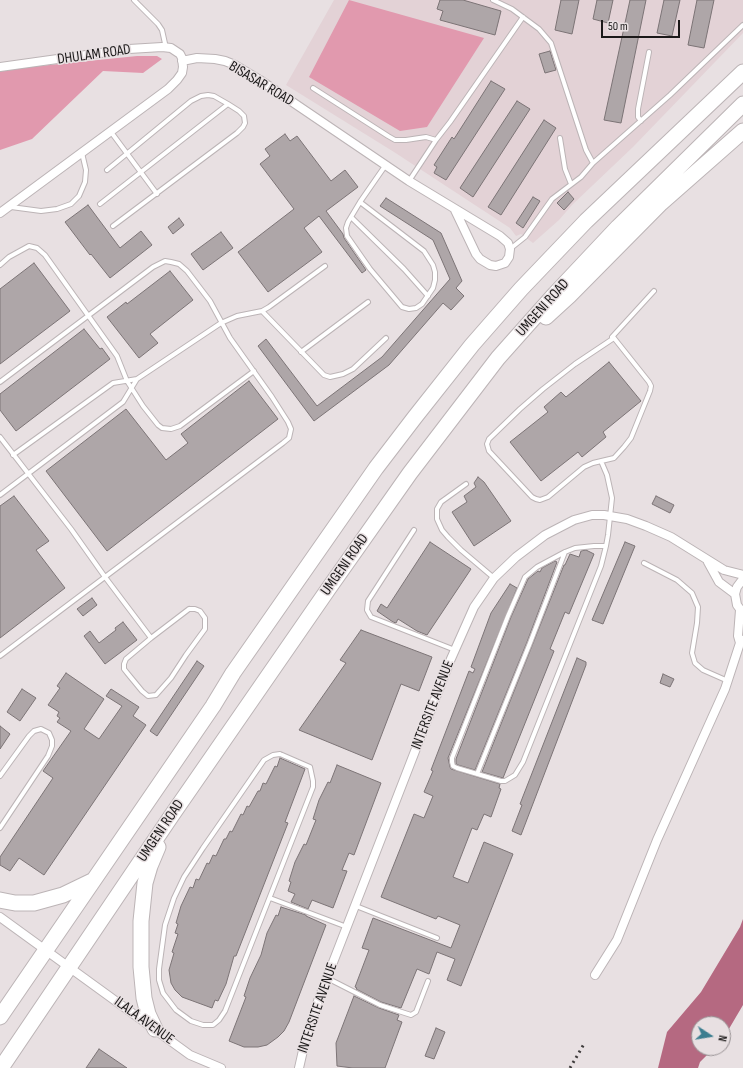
<!DOCTYPE html>
<html>
<head>
<meta charset="utf-8">
<style>
  body { margin:0 }
  #map { position:relative; width:743px; height:1068px; overflow:hidden; background:#e8e0e2; font-family:"Sofia Sans Condensed",sans-serif }
  canvas { display:block }
  .north { position:absolute; left:691px; top:1016px; width:40px; height:40px; box-sizing:border-box; background:#e8e0e2; border:1px solid #969092; border-radius:50%; rotate:102deg; font-size:11px; font-weight:700; line-height:16px; text-align:center; color:#1b1919 }
  .north::after { content:''; display:block; margin:auto; width:14px; height:18px; background:#3c7e90; clip-path:polygon(50% 0,100% 100%,50% 72%,0 100%) }
  .scale { position:absolute; left:601px; top:20px; width:79px; height:18px; box-sizing:border-box; border:2px solid #1b1919; border-top:0; padding-left:5px; font-size:12px; line-height:14px; white-space:nowrap; color:#1b1919; -webkit-text-stroke:3px #e8e0e2; paint-order:stroke }
</style>
</head>
<body>
<div id="map">
<canvas width="743" height="1068"></canvas>
<div class="north">N</div>
<div class="scale">50 m</div>
</div>
<script>
const context = document.querySelector('canvas').getContext('2d');
context.lineJoin = 'round';
function fill(path, color) {
  context.fillStyle = color;
  context.fill(path, 'evenodd');
}
function shape(rows) {
  const path = new Path2D();
  for (const r of rows) {
    path.moveTo(r[0], r[1]);
    for (let i = 2; i < r.length; i += 2) path.lineTo(r[i], r[i + 1]);
  }
  return path;
}
function strokePath(path, color, width, dash) {
  context.strokeStyle = color;
  context.lineWidth = width;
  context.lineCap = dash ? 'butt' : 'round';
  context.setLineDash(dash || []);
  context.stroke(path);
}
function label(font, color, halo, rows, align = 'center') {
  context.font = font + ' "Sofia Sans Condensed",sans-serif';
  context.lineWidth = 3;
  context.setLineDash([]);
  context.textBaseline = 'middle';
  context.strokeStyle = halo;
  context.fillStyle = color;
  for (const [text, x, y, turn = 0] of rows) {
    context.save();
    context.translate(x, y);
    context.rotate((+turn || 0) * Math.PI / 180);
    context.textAlign = isNaN(turn) ? turn : align;
    if (halo) context.strokeText(text, 0, 0);
    context.fillText(text, 0, 0);
    context.restore();
  }
}
fill(shape([
  [334,0,743,0,743,33,633,147,572,205,559,220,533,243,521,234,516,236,510,228,394,152,286,85]
]), '#e3d2d6');
fill(shape([
  [349,0,484,38,427,127,400,131,309,77],
  [137,56,157,56,162,59,143,73,103,71,32,139,0,150,0,70]
]), '#e199ae');
fill(shape([
  [743,919,743,1005,723,1039,723,1024,699,1024,699,1048,714,1048,700,1062,698,1068,658,1068,667,1032,701,992,740,927]
]), '#b56981');
const building = shape([
  [440,0,463,0,501,11,495,35,440,20,443,11,437,9,440,0],
  [561,0,579,0,572,34,555,30,561,0],
  [597,0,613,0,608,23,593,19,597,0],
  [630,0,646,0,621,123,604,120,630,0],
  [664,0,680,0,672,36,657,33,664,0],
  [697,0,714,0,704,48,688,45,697,0],
  [550,51,556,70,545,73,539,54,550,51],
  [491,81,505,89,446,180,434,173,437,167,434,165,452,137,454,139,491,81],
  [517,101,530,109,473,197,460,188,517,101],
  [544,120,556,128,501,215,488,207,544,120],
  [285,134,290,141,297,136,331,181,345,170,358,187,326,211,343,234,344,238,366,270,362,273,319,216,304,228,322,252,268,292,238,252,294,209,260,164,270,156,265,149,285,134],
  [568,192,574,199,564,210,557,203,568,192],
  [533,197,540,201,523,228,516,223,533,197],
  [386,198,441,233,462,281,456,288,464,296,451,310,443,303,389,365,314,421,258,346,266,339,317,406,382,357,450,279,433,240,380,206,386,198],
  [88,205,120,248,141,231,152,245,110,278,91,254,90,255,65,222,88,205],
  [179,218,184,225,173,234,168,227,179,218],
  [221,232,233,248,203,270,191,254,221,232],
  [34,263,70,311,0,364,0,289,34,263],
  [170,271,193,300,150,334,158,343,139,358,107,317,126,302,127,304,170,271],
  [84,329,100,349,102,348,110,359,16,431,0,410,0,394,84,329],
  [609,362,641,401,603,432,606,437,582,457,578,452,541,481,510,442,548,412,544,407,561,392,566,397,609,362],
  [249,381,278,419,107,551,46,471,126,409,166,460,188,443,181,434,249,381],
  [478,477,484,482,511,521,474,546,452,512,467,502,464,496,476,487,474,483,478,477],
  [14,496,49,541,36,550,65,588,0,638,0,506,14,496],
  [656,496,674,505,670,513,652,504,656,496],
  [430,542,471,569,427,635,417,631,398,619,396,623,393,622,377,611,381,604,387,608,430,542],
  [625,542,635,546,603,624,592,620,625,542],
  [586,550,594,554,569,614,565,612,550,649,554,651,503,778,482,772,564,565,565,565,570,554,579,557,581,551,586,550],
  [555,561,557,562,527,642,475,770,458,765,456,764,456,759,511,617,528,579,538,571,540,572,542,568,555,561],
  [510,584,517,588,448,758,450,767,451,769,500,784,499,788,501,789,491,817,484,814,477,830,472,828,453,877,468,883,484,842,513,854,461,986,447,980,455,959,437,952,429,974,417,969,401,1008,381,1002,356,989,357,988,355,987,369,950,362,948,373,918,451,948,460,925,438,916,436,919,381,897,414,814,424,818,433,796,424,792,433,771,431,770,469,671,473,673,475,669,471,667,491,613,510,584],
  [92,598,97,605,83,616,77,609,92,598],
  [123,622,137,640,105,664,84,636,90,631,99,643,116,630,115,628,123,622],
  [361,630,432,657,419,691,401,684,372,760,299,730,346,663,340,660,361,630],
  [577,658,586,662,586,665,521,835,512,831,522,805,520,804,577,658],
  [197,661,204,666,157,736,150,731,197,661],
  [66,673,104,699,84,729,99,739,122,706,106,696,111,689,139,707,133,716,146,725,44,875,19,858,10,871,0,865,0,857,53,778,43,771,71,731,57,722,60,718,57,716,59,712,48,705,60,688,57,686,66,673],
  [663,674,674,679,670,687,660,683,663,674],
  [22,689,36,698,20,721,7,712,22,689],
  [0,726,10,734,0,749,0,726],
  [280,758,305,769,285,822,288,823,236,956,234,956,226,984,218,1001,215,1000,212,1008,182,997,175,990,171,983,169,970,174,953,172,952,178,934,175,933,178,924,176,923,181,906,190,887,193,888,196,879,199,880,207,863,209,864,213,855,216,856,224,839,226,839,230,831,232,832,241,814,243,815,247,806,249,807,258,791,260,791,263,783,266,784,275,766,277,767,280,758],
  [337,765,381,783,354,855,349,853,342,870,347,871,333,908,312,900,308,909,291,902,295,894,288,891,291,882,289,881,295,862,304,844,306,845,316,820,313,819,319,800,328,782,330,783,337,765],
  [281,907,306,915,306,916,326,925,289,1022,284,1031,278,1037,267,1045,258,1047,244,1047,229,1041,246,997,244,996,250,978,261,955,267,933,276,915,278,916,281,907],
  [354,996,379,1008,399,1015,397,1020,402,1022,385,1068,353,1068,337,1066,336,1043,354,996],
  [436,1028,445,1032,434,1059,425,1056,436,1028],
  [99,1049,127,1068,86,1068,99,1049]
]);
fill(building, '#aea6a8');
strokePath(building, '#7c7476', 1);
const lane = shape([
  [134,0,158,24,162,30,166,48],
  [493,0,512,9,539,29,551,43,586,150,593,163],
  [313,88,388,136,395,140,406,140,426,137,436,140],
  [641,121,638,117,638,109,649,52],
  [111,132,157,194],
  [560,138,565,169,571,184],
  [107,170,191,101,201,96,208,95,214,96,228,104],
  [409,181,436,140,450,122,523,17],
  [360,202,424,251,433,265,435,272,435,280,433,288,422,304,416,308,409,309,402,307,370,269,347,236,346,228,348,222,360,202,385,166],
  [100,204,228,104,239,111,244,116,245,123,243,127,237,133,113,226],
  [11,207,41,211,57,209,71,204,79,196,85,182,86,170,82,153],
  [351,217,404,269,428,296],
  [510,249,525,237,552,199,581,177,593,163,670,95,743,25],
  [0,265,9,257,29,246,37,248,45,255,117,356,127,381,143,406,158,425,162,428,171,429,180,426,254,371],
  [262,311,324,375,330,377,343,374,353,369,386,338],
  [614,338,649,382,651,386,650,391,631,438,624,447,614,458,593,463,584,467,548,497,540,500,536,499,532,497,489,451,487,444,489,439,520,409,543,389,575,364,614,338,612,337,654,291],
  [301,352,368,302],
  [0,382,153,267,165,261,171,262,179,264,187,271,210,301,230,338,272,397,288,422,291,429,289,438,283,443,0,656],
  [0,437,71,529,105,577,151,638],
  [13,455,113,383,137,379,221,323,237,316,262,311,269,307,325,266],
  [601,461,607,475,612,498,608,535,606,546,601,566,523,762,515,775,505,781,501,781,457,768,453,766,452,762,452,758,508,616,525,577,537,567,565,552,575,548,594,546,606,546],
  [466,484,441,502,437,509,437,519,442,530,448,537,461,550,494,578],
  [0,495,123,402,137,379],
  [414,530,368,601,367,610,371,617,455,650],
  [644,563,677,580,692,593,698,607,697,623,692,653,695,663,703,670,728,681],
  [189,609,195,609,200,611,205,618,205,629,186,655,171,678,156,695,148,696,142,691,128,674,124,669,124,664,126,659,151,638,189,609],
  [280,754,310,767,313,781,313,787,225,1011,219,1020,213,1025,203,1025,191,1021,176,1010,163,993,159,980,159,969,165,925,174,898,184,877,203,848,264,760,273,755,280,754],
  [477,774,530,643,565,552],
  [0,776,29,736,34,731,41,729,49,733,52,740,52,746,48,756,0,828],
  [270,898,347,927],
  [356,906,437,938],
  [327,978,380,1005,411,1015,416,1012,428,981]
]);
const street = shape([
  [182,61,197,58,215,59,225,61,235,65,260,80,409,181,500,236,508,243,510,249,509,257,505,263,496,266,490,265,480,259,476,254,455,210],
  [0,67,129,49,162,47,171,48,180,54,182,58,183,67,182,73,177,80,168,89,0,213],
  [708,562,719,582,735,594],
  [743,579,737,587,735,594,737,605,743,613],
  [740,643,738,636,740,610],
  [0,917,190,1055,221,1068],
  [595,975,617,940,657,840,725,689,740,643,743,640],
  [299,1068,304,1046,318,1001,450,661,474,607,494,578,516,557,545,535,574,520,592,515,604,515,627,519,646,526,671,537,724,570,743,575]
]);
const highway = shape([
  [546,317,569,296,661,203,743,131],
  [0,900,15,903,34,903,63,895,92,881],
  [0,1017,213,706,233,673,376,468,415,417,472,345,521,289,586,221,743,72],
  [155,1029,148,1014,144,998,141,967,141,921,145,883,150,866,158,847],
  [1,1068,172,815,329,588,410,473,498,358,555,294,618,227,743,104]
]);
strokePath(lane, '#bcb4b6', 6);
strokePath(street, '#bcb4b6', 10);
strokePath(highway, '#bcb4b6', 17);
strokePath(lane, '#fff', 4);
strokePath(street, '#fff', 8);
strokePath(highway, '#fff', 15);
strokePath(shape([
  [570,1068,584,1044]
]), '#3f3c3c', 3, [2, 4]);
label('15px', '#1b1919', '#e8e0e2', [
  ["DHULAM ROAD",94,55,-8],
  ["BISASAR ROAD",261,84,31],
  ["UMGENI ROAD",543,308,-48],
  ["UMGENI ROAD",345,565,-55],
  ["INTERSITE AVENUE",433,705,-69],
  ["UMGENI ROAD",161,831,-56],
  ["INTERSITE AVENUE",318,1008,-71],
  ["ILALA AVENUE",144,1021,36]
]);
</script>
</body>
</html>
